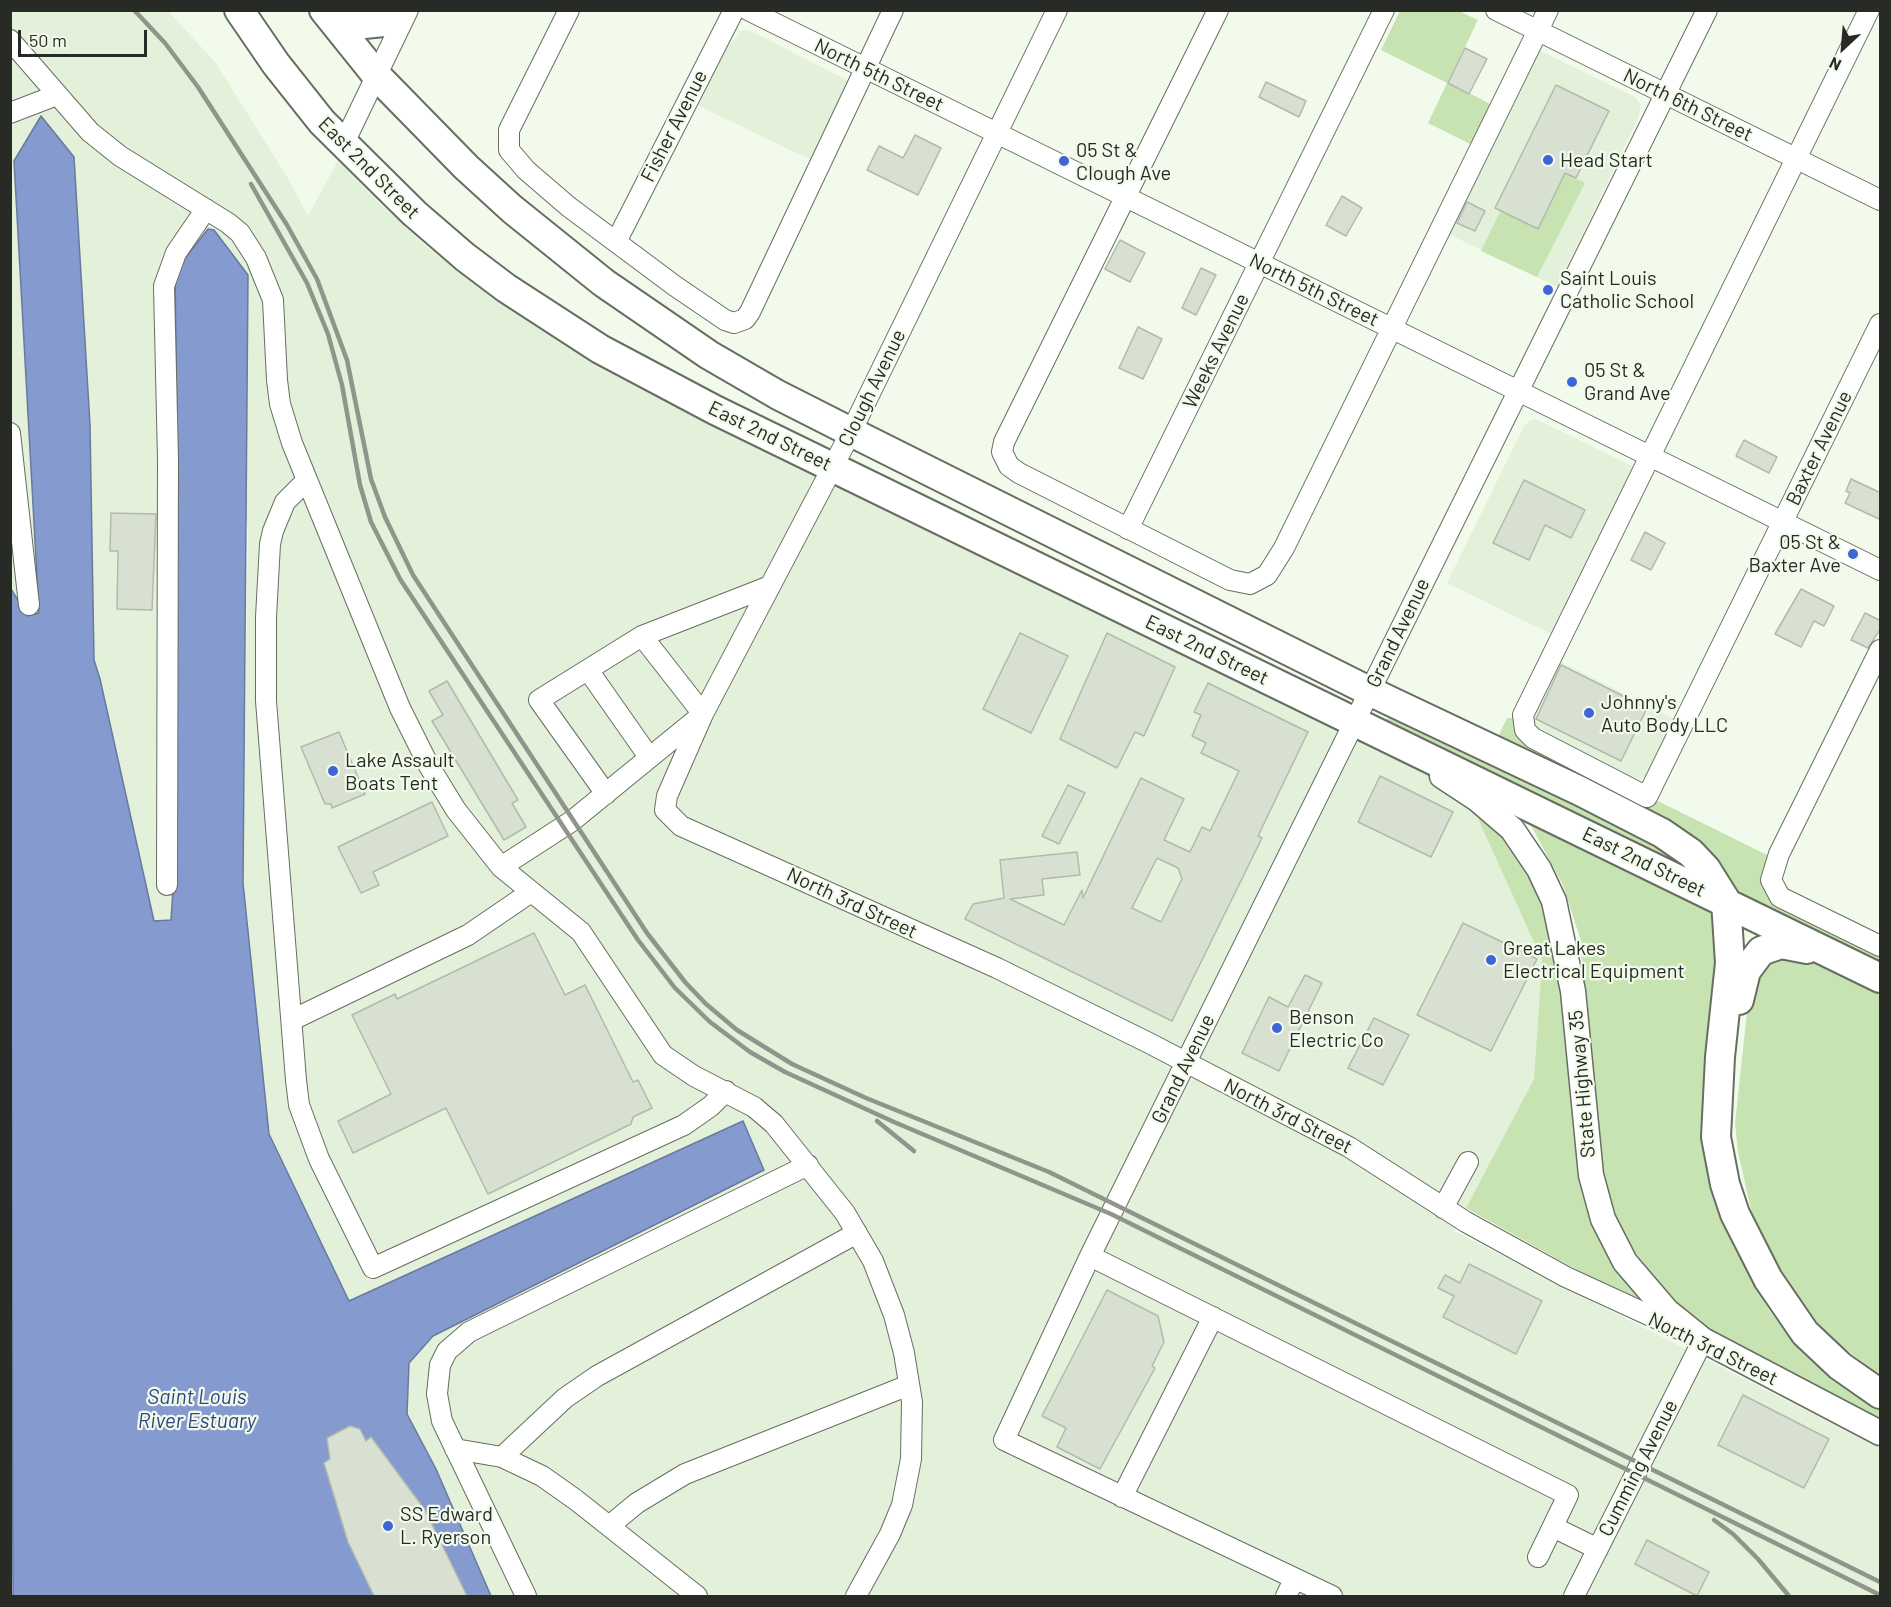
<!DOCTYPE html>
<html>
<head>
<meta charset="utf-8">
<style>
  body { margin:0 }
  #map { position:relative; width:1891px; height:1607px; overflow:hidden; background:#f2fbeb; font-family:Barlow,sans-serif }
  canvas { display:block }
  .frame { position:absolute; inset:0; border:12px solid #282b25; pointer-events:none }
  .north { position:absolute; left:1813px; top:18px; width:60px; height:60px; -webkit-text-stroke:4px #f2fbeb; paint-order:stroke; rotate:206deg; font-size:16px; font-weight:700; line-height:24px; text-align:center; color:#282b25 }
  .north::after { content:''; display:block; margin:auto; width:21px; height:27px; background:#282b25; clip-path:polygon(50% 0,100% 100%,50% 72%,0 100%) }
  .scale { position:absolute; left:18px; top:30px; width:129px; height:27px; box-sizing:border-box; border:3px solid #282b25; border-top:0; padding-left:8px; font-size:18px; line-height:21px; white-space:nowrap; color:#282b25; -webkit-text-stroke:4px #f2fbeb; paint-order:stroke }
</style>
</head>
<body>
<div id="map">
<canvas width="1891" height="1607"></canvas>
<div class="frame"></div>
<div class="north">N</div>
<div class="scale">50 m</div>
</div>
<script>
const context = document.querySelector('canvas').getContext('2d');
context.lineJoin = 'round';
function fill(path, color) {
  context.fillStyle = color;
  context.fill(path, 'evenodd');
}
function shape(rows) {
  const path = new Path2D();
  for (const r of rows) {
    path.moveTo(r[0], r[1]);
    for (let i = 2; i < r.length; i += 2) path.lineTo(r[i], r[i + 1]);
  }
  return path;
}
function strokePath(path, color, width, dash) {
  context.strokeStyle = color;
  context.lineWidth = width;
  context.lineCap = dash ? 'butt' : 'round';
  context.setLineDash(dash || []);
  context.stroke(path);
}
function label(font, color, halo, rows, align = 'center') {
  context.font = font + ' Barlow,sans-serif';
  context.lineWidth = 4.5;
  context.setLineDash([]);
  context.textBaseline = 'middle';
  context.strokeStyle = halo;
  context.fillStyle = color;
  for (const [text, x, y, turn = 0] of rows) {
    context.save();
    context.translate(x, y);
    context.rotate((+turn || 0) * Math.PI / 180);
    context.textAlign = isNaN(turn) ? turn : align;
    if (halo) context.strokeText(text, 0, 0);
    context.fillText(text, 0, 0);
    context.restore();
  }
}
fill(shape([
  [10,11,168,11,215,62,286,175,308,216,338,161,378,202,427,247,494,298,585,358,892,514,1412,767,1449,786,1470,801,1542,960,1534,1079,1454,1231,1880,1448,1880,1596,491,1596,436,1469,407,1414,409,1363,433,1336,742,1121,349,1301,269,1134,243,883,248,529,175,271,178,505,170,841,175,859,171,920,154,921,100,679,94,660,90,425,74,157,14,161,39,613,27,617,11,587],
  [742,30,749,30,853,83,815,162,697,105,728,47],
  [1535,48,1635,97,1641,105,1637,121,1557,287,1442,231],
  [1536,419,1640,470,1555,636,1447,583,1524,426,1530,420],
  [1557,660,1675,719,1647,776,1635,781,1532,731,1531,709]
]), '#e3f1da');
fill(shape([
  [1400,11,1459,11,1478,20,1448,82,1492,105,1472,145,1428,123,1447,83,1381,50],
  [1565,173,1585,183,1537,277,1481,251,1501,210,1538,228],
  [1387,718,1400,721,1469,755,1520,771,1652,838,1696,874,1386,724],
  [1507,718,1516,718,1656,800,1771,857,1764,884,1770,898,1880,954,1880,971,1730,894,1498,737],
  [1470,801,1505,835,1539,887,1559,958,1576,1154,1582,1184,1624,1278,1646,1305,1638,1304,1466,1208,1534,1079,1542,960],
  [1527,818,1713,913,1716,922,1721,1212,1733,1246,1769,1310,1784,1330,1834,1379,1880,1409,1880,1422,1736,1345,1698,1321,1664,1292,1629,1244,1619,1226,1605,1186,1595,1123,1580,938,1563,885],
  [1803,955,1880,993,1880,1376,1833,1339,1805,1309,1768,1252,1752,1214,1738,1152,1735,1123,1750,984,1765,959]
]), '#c6e3b1');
const water = shape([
  [41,116,74,157,90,425,94,660,100,679,154,921,171,920,175,859,170,841,178,505,175,271,208,229,214,230,248,275,243,883,269,1134,349,1301,743,1121,764,1170,433,1336,409,1363,407,1414,436,1469,491,1596,13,1596,10,587,27,616,39,613,14,161,41,116]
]);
fill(water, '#859bd0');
strokePath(water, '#69799d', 1.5);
const building = shape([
  [1465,48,1487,59,1469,94,1448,83,1465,48],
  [1266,82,1306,101,1299,117,1259,97,1266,82],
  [1556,85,1609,111,1576,178,1565,173,1538,229,1495,208,1556,85],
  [915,135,941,148,918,195,867,170,879,146,903,158,915,135],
  [1342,196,1362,208,1346,236,1326,225,1342,196],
  [1467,202,1485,211,1475,231,1457,223,1467,202],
  [1120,240,1145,253,1130,282,1105,269,1120,240],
  [1201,268,1216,275,1196,315,1182,308,1201,268],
  [1138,327,1162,339,1143,379,1119,368,1138,327],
  [1744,440,1777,457,1769,473,1736,456,1744,440],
  [1851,479,1881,493,1881,520,1845,503,1850,493,1846,491,1851,479],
  [1524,480,1585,510,1571,538,1545,525,1529,560,1493,543,1524,480],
  [111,513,156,514,152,610,117,609,118,551,110,551,111,513],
  [1645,532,1665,543,1651,570,1631,560,1645,532],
  [1801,589,1834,606,1824,626,1814,621,1801,647,1775,634,1801,589],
  [1865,613,1881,621,1881,628,1868,648,1851,640,1865,613],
  [1020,633,1068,656,1031,733,983,709,1020,633],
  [1107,633,1175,667,1144,736,1135,732,1117,768,1060,739,1107,633],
  [1561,665,1647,708,1621,761,1536,719,1561,665],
  [447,681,518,800,512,803,526,827,504,840,432,721,443,715,429,691,447,681],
  [1208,683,1308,732,1258,836,1262,838,1172,1021,965,919,973,904,1004,898,1000,860,1077,852,1080,875,1042,879,1044,895,1010,899,1064,925,1082,890,1083,898,1141,778,1184,799,1164,840,1190,852,1202,827,1210,831,1239,771,1201,753,1206,743,1192,736,1201,715,1194,712,1208,683],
  [1157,858,1178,868,1182,879,1161,922,1132,908,1157,858],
  [339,732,365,794,332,808,331,804,325,804,301,747,339,732],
  [1380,776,1453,812,1431,857,1358,822,1380,776],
  [1068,785,1085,793,1059,844,1042,836,1068,785],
  [432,802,448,836,373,872,379,885,361,893,338,847,432,802],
  [1463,923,1537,959,1491,1051,1417,1015,1463,923],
  [534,933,565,995,585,985,633,1082,638,1080,652,1108,633,1117,631,1124,488,1194,446,1108,353,1153,338,1121,391,1094,352,1015,395,994,397,999,534,933],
  [1305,975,1322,983,1279,1071,1242,1053,1269,997,1288,1007,1305,975],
  [1374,1018,1409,1035,1383,1085,1348,1068,1374,1018],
  [1469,1264,1542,1301,1516,1354,1443,1317,1454,1296,1438,1288,1445,1275,1460,1283,1469,1264],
  [1107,1290,1158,1316,1164,1342,1152,1366,1155,1368,1100,1469,1057,1447,1066,1428,1042,1416,1107,1290],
  [1743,1395,1829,1439,1804,1488,1718,1445,1743,1395],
  [350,1426,360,1429,366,1441,371,1437,425,1510,467,1596,374,1596,348,1542,324,1463,330,1459,327,1438,350,1426],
  [1647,1540,1709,1572,1697,1596,1635,1564,1647,1540]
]);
fill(building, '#d8e1d1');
strokePath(building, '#b1baab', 1.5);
const minor = shape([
  [569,10,509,130,509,150,526,170,569,207,675,286,725,320,734,323,745,319,750,312,893,10],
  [748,10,1880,570],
  [1057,10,851,432,703,714,667,796,665,810,681,826,997,968,1149,1043,1349,1147,1466,1222,1566,1277,1703,1340,1574,1596],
  [1218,10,1004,442,1002,452,1009,466,1019,473,1230,580,1250,584,1267,575,1284,548,1548,10],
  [1496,10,1880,200],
  [1869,10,1523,715,1525,730,1533,738,1647,797,1880,324],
  [10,40,90,132,120,156,228,223,240,233,256,258,273,300,277,380,280,404,292,443,400,708,429,766,456,810,501,867,581,932,663,1055,694,1076,754,1107,774,1124,845,1213,873,1261,894,1315,904,1353,912,1402,911,1459,902,1505,890,1534,856,1596],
  [10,113,57,95],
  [343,145,408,10],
  [616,242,734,10],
  [10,433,29,605],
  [306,481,285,502,273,531,270,544,266,617,266,701,296,1080,299,1105,319,1159,373,1268,684,1125,711,1106,726,1091],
  [1128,529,1384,10],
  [1880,650,1779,854,1771,880,1780,897,1880,946],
  [588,670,649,757],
  [606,794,539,700,642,636,770,586],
  [501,867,572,821,703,714,642,636],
  [167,885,168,460,164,286,176,253,206,209],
  [292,1020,468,935,531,892],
  [1443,1208,1468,1162],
  [1090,1256,1568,1495,1538,1557],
  [455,1449,502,1457,542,1476,576,1500,697,1596],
  [502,1457,565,1398,597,1376,857,1233],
  [1122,1497,1213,1317],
  [609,1526,637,1503,685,1474,909,1385],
  [1553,1527,1598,1549],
  [526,1596,442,1421,437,1394,440,1365,447,1351,469,1332,808,1165],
  [1286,1596,1294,1580],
  [1332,1596,1004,1440,1090,1256,1707,10]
]);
const major = shape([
  [1442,776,1477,799,1512,829,1539,869,1554,901,1573,991,1591,1175,1603,1219,1625,1262,1667,1311,1703,1340,1880,1433]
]);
const highway = shape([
  [239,10,276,64,322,122,414,213,465,257,506,288,600,349,715,410,1880,978],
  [324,10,377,76,466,167,512,209,604,283,709,355,778,395,851,432,1369,691,1580,791,1662,833,1691,853,1706,869,1726,901,1730,963,1720,1057,1716,1137,1725,1184,1735,1214,1768,1279,1805,1333,1840,1366,1880,1394],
  [334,10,364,24,384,22,402,10],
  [1739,1000,1746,971,1761,951,1781,944,1807,949]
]);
strokePath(minor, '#666e61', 22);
strokePath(major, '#666e61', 27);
strokePath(highway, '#666e61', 32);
strokePath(minor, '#fff', 20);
strokePath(major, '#fff', 24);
strokePath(highway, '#fff', 28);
strokePath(shape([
  [134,10,165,43,198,87,287,225,317,279,347,360,371,479,385,517,413,575,647,933,685,982,706,1004,737,1030,792,1064,866,1098,1049,1172,1880,1582],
  [251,184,307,283,328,334,342,385,360,485,371,522,400,579,638,940,675,988,710,1022,750,1052,785,1072,894,1122,1111,1214,1880,1595],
  [877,1121,914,1151],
  [1714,1520,1733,1534,1758,1559,1789,1596]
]), '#8f958a', 4.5);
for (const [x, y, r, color] of [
  [1548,160,6,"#3e64d6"],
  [1064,161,6,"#3e64d6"],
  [1548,290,6,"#3e64d6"],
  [1572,382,6,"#3e64d6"],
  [1853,554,6,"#3e64d6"],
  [1589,713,6,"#3e64d6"],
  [333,771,6,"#3e64d6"],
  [1491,960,6,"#3e64d6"],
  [1277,1028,6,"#3e64d6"],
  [388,1526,6,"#3e64d6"]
]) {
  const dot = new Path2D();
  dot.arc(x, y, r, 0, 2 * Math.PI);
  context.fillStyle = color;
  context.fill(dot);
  strokePath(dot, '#f2fbeb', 2);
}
label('20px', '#282b25', '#f2fbeb', [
  ["North 5th Street",879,75,26],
  ["North 6th Street",1688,105,26],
  ["Fisher Avenue",674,126,-63],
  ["East 2nd Street",369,168,45],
  ["North 5th Street",1314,290,26],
  ["Weeks Avenue",1216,351,-64],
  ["Clough Avenue",872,388,-64],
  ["East 2nd Street",770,436,26],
  ["Baxter Avenue",1819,448,-64],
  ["Grand Avenue",1398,633,-64],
  ["East 2nd Street",1207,650,26],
  ["East 2nd Street",1644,862,26],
  ["North 3rd Street",852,903,25],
  ["Grand Avenue",1183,1069,-64],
  ["State Highway 35",1582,1084,-95],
  ["North 3rd Street",1288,1116,27],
  ["North 3rd Street",1713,1349,26],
  ["Cumming Avenue",1638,1468,-63]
]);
label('20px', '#282b25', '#f2fbeb', [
  ["05 St &",1076,150],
  ["Clough Ave",1076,173],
  ["Head Start",1560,160],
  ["Saint Louis",1560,278],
  ["Catholic School",1560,301],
  ["05 St &",1584,370],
  ["Grand Ave",1584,393],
  ["05 St &",1841,542,"right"],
  ["Baxter Ave",1841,565,"right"],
  ["Johnny's",1601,702],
  ["Auto Body LLC",1601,725],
  ["Lake Assault",345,760],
  ["Boats Tent",345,783],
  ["Great Lakes",1503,948],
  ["Electrical Equipment",1503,971],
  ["Benson",1289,1017],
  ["Electric Co",1289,1040],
  ["SS Edward",400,1514],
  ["L. Ryerson",400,1537]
], 'left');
label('italic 21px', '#2e4687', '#f2fbeb', [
  ["Saint Louis",197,1397],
  ["River Estuary",197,1421]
]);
</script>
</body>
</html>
